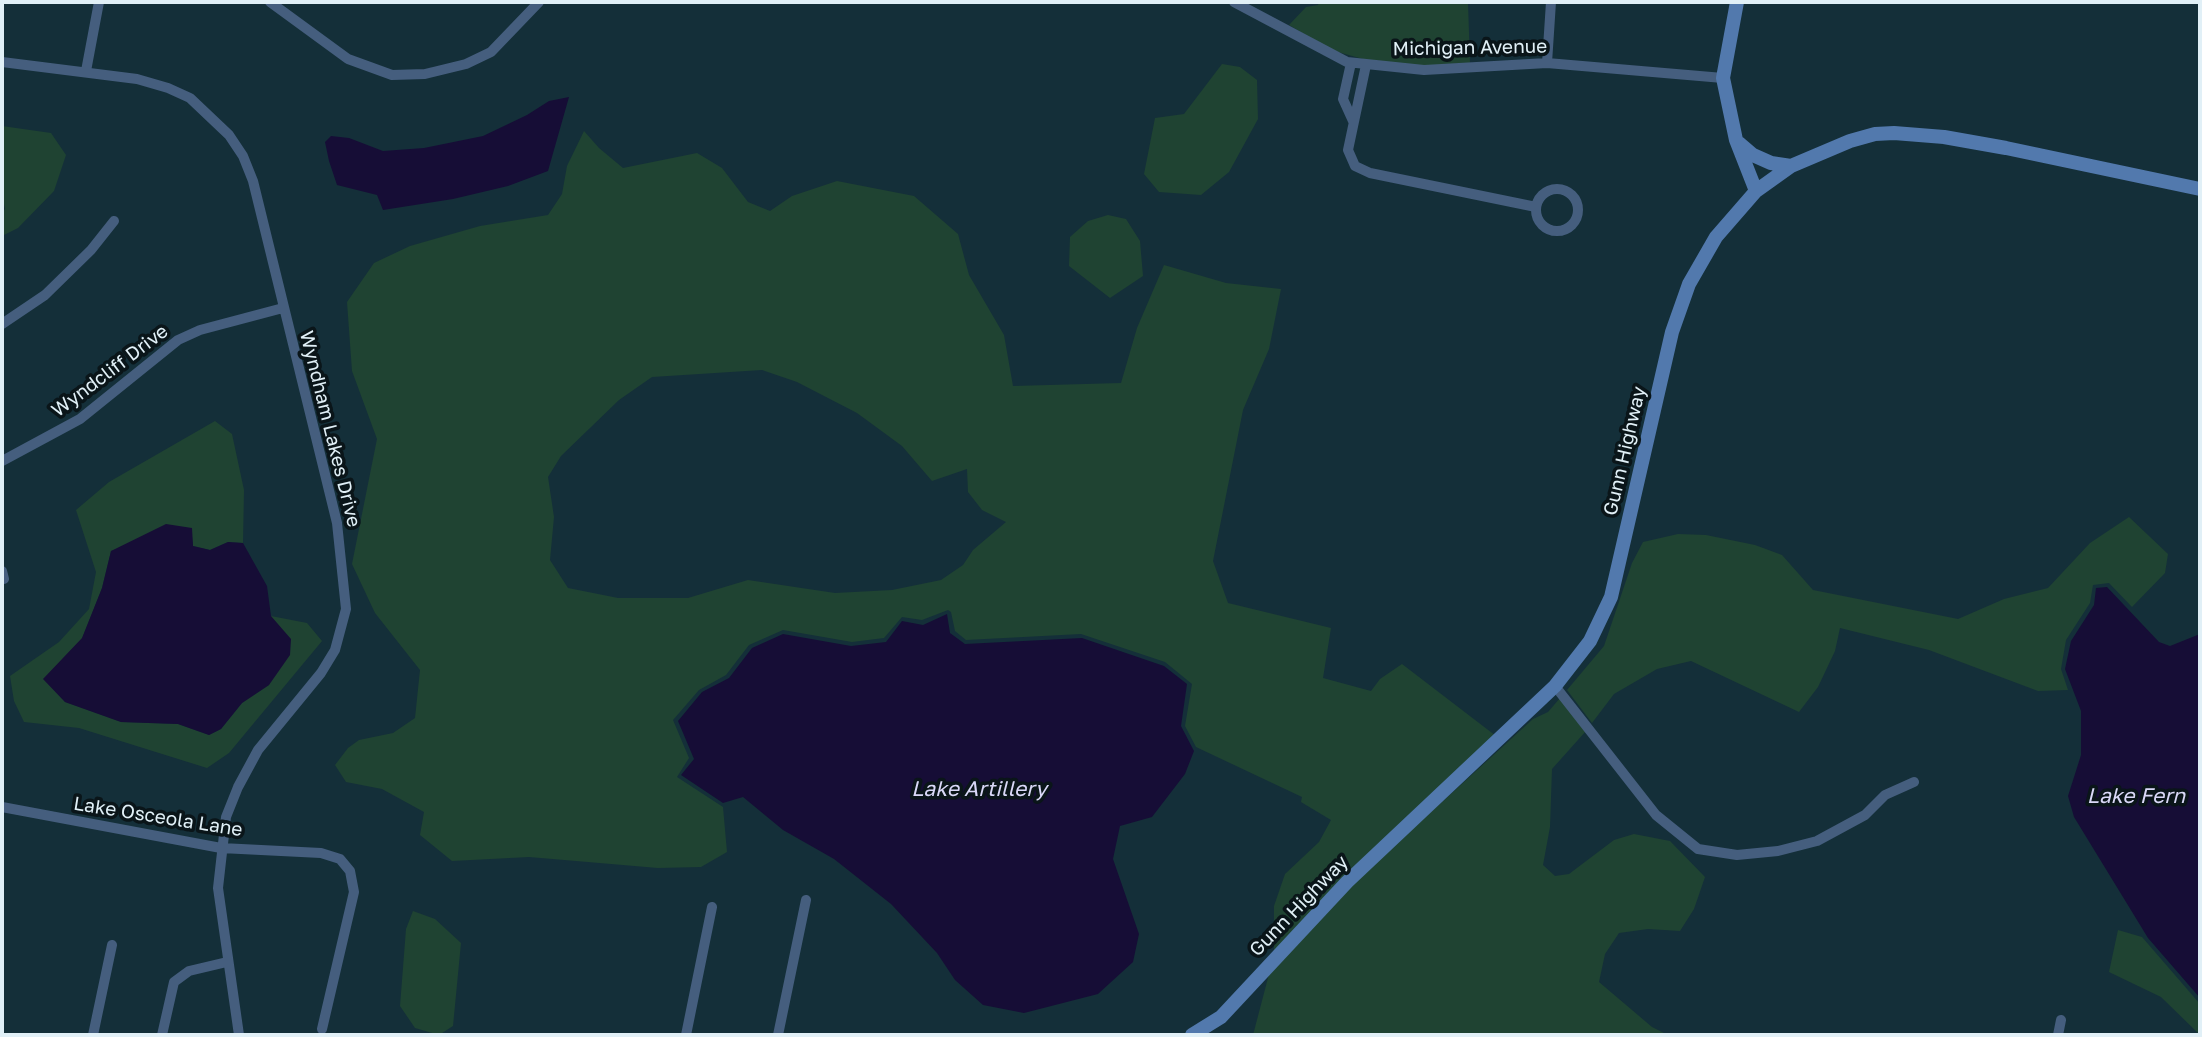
<!DOCTYPE html>
<html>
<head>
<meta charset="utf-8">
<style>
  body { margin:0 }
  #map { position:relative; width:2202px; height:1037px; overflow:hidden; background:#142f39; font-family:"Golos Text",sans-serif }
  canvas { display:block }
  .frame { position:absolute; inset:0; border:4px solid #e1f0f7; pointer-events:none }
</style>
</head>
<body>
<div id="map">
<canvas width="2202" height="1037"></canvas>
<div class="frame"></div>
</div>
<script>
const context = document.querySelector('canvas').getContext('2d');
context.lineJoin = 'round';
function fill(path, color) {
  context.fillStyle = color;
  context.fill(path, 'evenodd');
}
function shape(rows) {
  const path = new Path2D();
  for (const r of rows) {
    if (r.length === 3) {
      path.moveTo(r[0] + r[2], r[1]);
      path.arc(r[0], r[1], r[2], 0, 2 * Math.PI);
      continue;
    }
    path.moveTo(r[0], r[1]);
    for (let i = 2; i < r.length; i += 2) path.lineTo(r[i], r[i + 1]);
  }
  return path;
}
function strokePath(path, color, width, dash) {
  context.strokeStyle = color;
  context.lineWidth = width;
  context.lineCap = dash ? 'butt' : 'round';
  context.setLineDash(dash || []);
  context.stroke(path);
}
function label(font, color, halo, rows, align = 'center') {
  context.font = font + ' "Golos Text",sans-serif';
  context.lineWidth = 7;
  context.setLineDash([]);
  context.textBaseline = 'middle';
  context.strokeStyle = halo;
  context.fillStyle = color;
  for (const [text, x, y, turn = 0] of rows) {
    context.save();
    context.translate(x, y);
    context.rotate((+turn || 0) * Math.PI / 180);
    context.textAlign = isNaN(turn) ? turn : align;
    if (halo) context.strokeText(text, 0, 0);
    context.fillText(text, 0, 0);
    context.restore();
  }
}
fill(shape([
  [1319,2,1468,2,1470,63,1424,66,1370,61,1331,50,1289,25,1306,7,1318,5],
  [1222,64,1240,67,1257,80,1258,119,1229,172,1201,195,1159,192,1144,174,1155,118,1184,114],
  [2,126,51,133,66,155,54,191,18,228,2,236,2,213,5,209,2,195],
  [584,131,599,148,623,168,697,153,722,168,748,202,770,211,792,196,837,181,914,196,958,234,969,275,1004,335,1013,386,1121,383,1137,328,1164,265,1226,283,1281,289,1269,349,1243,410,1213,561,1228,603,1331,628,1323,678,1371,691,1380,679,1402,664,1496,736,1274,953,1274,906,1285,874,1319,842,1331,820,1301,802,1302,797,1196,747,1185,726,1192,684,1165,662,1081,634,966,640,955,631,951,612,948,610,922,620,902,617,884,638,852,642,783,630,749,645,726,675,699,690,673,720,689,758,677,777,723,807,727,852,701,867,658,868,529,857,452,861,420,835,424,812,382,789,346,782,335,765,348,748,359,740,393,733,415,718,420,670,375,613,352,564,377,439,352,371,347,302,374,263,410,246,480,226,548,215,562,194,567,166],
  [762,370,797,382,857,413,902,446,932,481,967,469,968,492,982,510,1006,522,973,550,963,565,941,580,892,590,835,593,748,580,688,598,618,598,568,588,550,560,554,517,548,477,561,456,619,400,652,377],
  [1108,215,1126,219,1140,241,1143,276,1110,298,1069,266,1070,237,1088,221],
  [215,421,232,434,244,490,243,543,228,542,210,550,193,546,191,528,111,551,102,588,82,639,44,679,65,702,121,722,178,724,209,735,221,729,242,703,269,685,271,616,307,623,322,641,229,753,207,768,79,728,24,722,14,701,10,676,59,642,89,609,96,572,76,510,109,482],
  [2129,517,2168,554,2165,573,2132,607,2109,583,2093,585,2090,603,2066,640,2061,669,2068,690,2038,691,1929,650,1840,628,1835,651,1818,687,1799,712,1691,661,1657,669,1614,694,1592,723,1567,690,1604,646,1632,563,1643,542,1678,534,1706,535,1755,545,1782,555,1813,590,1958,619,2004,599,2048,588,2090,543],
  [1560,698,1586,731,1552,769,1550,827,1543,865,1555,876,1569,874,1614,840,1634,834,1670,841,1705,877,1694,909,1680,931,1648,929,1619,933,1605,954,1599,982,1652,1027,1668,1035,1253,1035,1269,974,1351,885,1533,719,1548,712],
  [413,911,435,919,461,943,453,1026,439,1035,415,1028,400,1006,406,929],
  [2118,930,2142,937,2200,1004,2200,1035,2161,997,2109,972]
]), '#1f4332');
fill(shape([
  [569,97,548,171,508,186,453,199,383,210,377,195,337,185,329,161,325,142,331,136,349,138,383,151,424,148,483,136,527,115,549,101],
  [166,524,192,528,193,546,210,550,228,542,243,543,267,586,271,616,291,639,290,655,269,685,242,703,221,729,209,735,178,724,121,722,65,702,43,679,82,638,102,588,111,551],
  [2107,587,2159,642,2170,646,2200,634,2200,998,2148,938,2074,817,2068,796,2081,755,2081,711,2065,669,2071,641,2094,605,2096,588],
  [947,614,950,633,965,644,1082,638,1164,666,1187,684,1181,726,1194,751,1185,774,1152,817,1120,826,1113,859,1139,934,1133,962,1098,994,1024,1013,983,1005,955,980,937,953,891,904,834,859,783,830,743,797,723,803,681,775,694,759,678,721,702,692,729,678,752,648,783,634,851,646,886,642,902,621,923,625]
]), '#160d36');
strokePath(shape([
  [270,2,348,59,392,75,425,74,466,64,491,52,539,2],
  [1234,2,1347,62,1424,70,1547,63,1723,78],
  [2,62,137,79,168,88,190,98,229,135,243,156,253,181,337,523,346,609,335,650,321,673,258,750,238,787,226,817,218,888,239,1035],
  [1351,63,1343,99,1353,121],
  [1547,63,1551,2],
  [1366,65,1348,150,1355,166,1370,173,1536,207],
  [86,71,99,2],
  [1557,210,21],
  [2,324,45,295,91,250,114,221],
  [2,461,80,419,178,340,200,330,283,308],
  [2,571,4,579],
  [1555,686,1656,815,1698,849,1737,855,1778,851,1817,841,1865,815,1885,795,1914,782],
  [2,807,221,848,321,853,340,859,350,871,354,892,322,1029],
  [93,1035,112,945],
  [162,1035,174,982,189,971,227,962],
  [686,1035,712,907],
  [778,1035,806,900],
  [2058,1035,2061,1020]
]), '#455e7e', 10);
strokePath(shape([
  [1737,2,1723,78,1736,140,1756,191],
  [1739,143,1753,155,1771,163,1791,166],
  [1192,1035,1221,1017,1347,882,1555,686,1590,641,1611,597,1672,332,1689,284,1716,237,1756,191,1791,166,1850,141,1875,134,1894,133,1944,137,2006,148,2200,189]
]), '#5279ad', 14);
label('19px', '#e1f0f7', '#0a1519', [
  ["Michigan Avenue",1470,48,-1],
  ["Wyndcliff Drive",110,371,-37],
  ["Wyndham Lakes Drive",330,429,76],
  ["Gunn Highway",1625,451,-77],
  ["Lake Osceola Lane",158,817,9],
  ["Gunn Highway",1299,906,-46]
]);
label('italic 21px', '#d9d8f7', '#0a1519', [
  ["Lake Artillery",979,789],
  ["Lake Fern",2136,796]
]);
</script>
</body>
</html>
